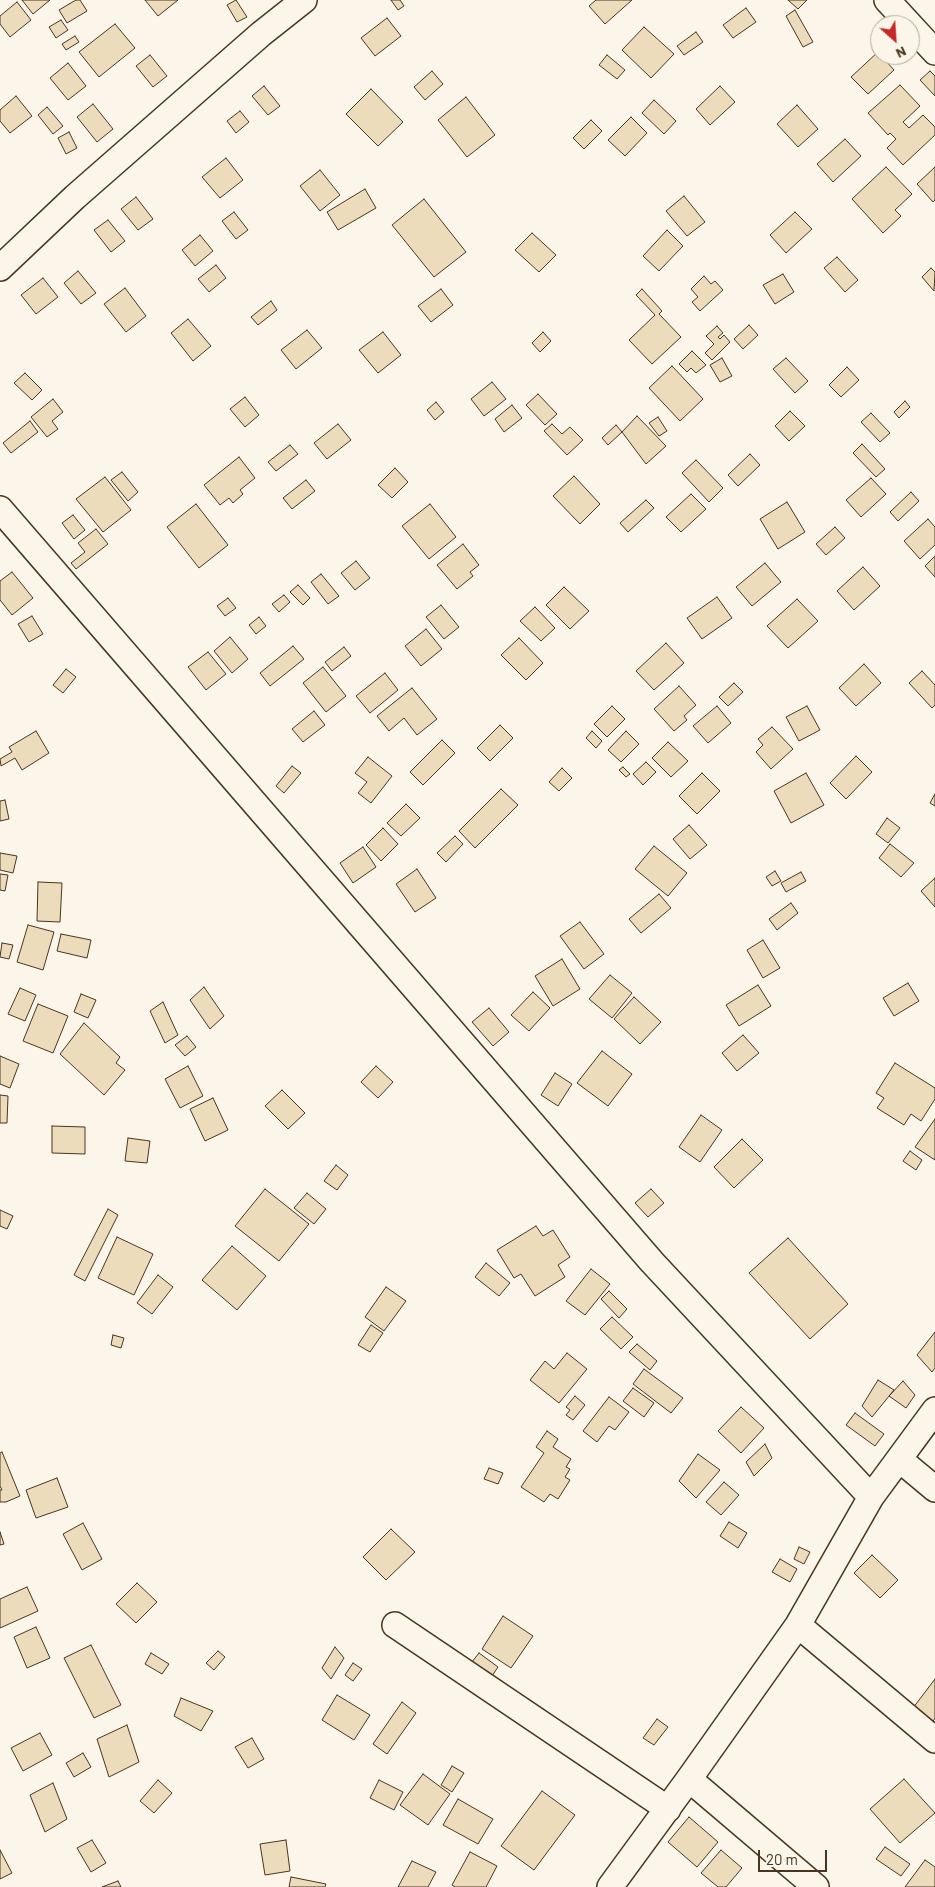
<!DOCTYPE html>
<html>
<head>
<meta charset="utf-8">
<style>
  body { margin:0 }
  #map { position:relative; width:935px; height:1887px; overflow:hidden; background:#fbf6e9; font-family:Barlow,sans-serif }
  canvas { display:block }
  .north { position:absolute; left:870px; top:15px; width:50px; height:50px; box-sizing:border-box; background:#fbf6e9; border:1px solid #b4a999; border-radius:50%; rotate:154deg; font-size:14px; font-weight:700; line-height:20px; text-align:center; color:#4a3520 }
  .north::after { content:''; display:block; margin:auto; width:18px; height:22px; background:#c62828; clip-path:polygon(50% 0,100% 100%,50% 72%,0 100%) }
  .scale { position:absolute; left:758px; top:1850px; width:69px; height:22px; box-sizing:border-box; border:2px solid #4a3520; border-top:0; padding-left:6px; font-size:15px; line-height:18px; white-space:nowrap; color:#4a3520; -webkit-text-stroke:4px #fbf6e9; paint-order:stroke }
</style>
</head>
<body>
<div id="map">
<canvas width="935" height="1887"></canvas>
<div class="north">N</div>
<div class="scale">20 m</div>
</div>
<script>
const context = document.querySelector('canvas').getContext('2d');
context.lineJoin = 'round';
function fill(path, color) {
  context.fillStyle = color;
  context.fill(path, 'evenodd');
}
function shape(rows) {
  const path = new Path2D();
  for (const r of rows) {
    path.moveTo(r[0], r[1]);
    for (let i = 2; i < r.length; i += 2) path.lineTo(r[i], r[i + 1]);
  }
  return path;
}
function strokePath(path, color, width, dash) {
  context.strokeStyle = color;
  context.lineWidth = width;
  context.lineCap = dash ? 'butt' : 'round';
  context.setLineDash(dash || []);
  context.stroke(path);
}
const building = shape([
  [22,0,50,0,33,14,22,0],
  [76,0,80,0,87,11,67,23,59,10,76,0],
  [145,0,178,0,158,16,145,0],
  [236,0,247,17,237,22,227,5,236,0],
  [391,0,400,0,404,6,398,10,391,0],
  [596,0,632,0,605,24,589,6,596,0],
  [788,0,807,0,798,9,788,0],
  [17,2,31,20,10,37,0,24,0,16,17,2],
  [746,8,756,22,733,38,723,25,746,8],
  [795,10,813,42,803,47,786,16,795,10],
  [387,18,401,36,375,56,361,38,387,18],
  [61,20,68,30,56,38,49,27,61,20],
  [115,24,135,48,99,77,79,52,115,24],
  [644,27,674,54,651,78,622,50,644,27],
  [696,32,703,42,684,55,677,46,696,32],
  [75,36,79,42,66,50,62,44,75,36],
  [878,52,894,70,868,94,851,77,878,52],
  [150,55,167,76,153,87,136,66,150,55],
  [607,55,625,70,617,79,599,65,607,55],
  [68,63,86,86,68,100,50,78,68,63],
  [432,71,443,84,425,100,414,87,432,71],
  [930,71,935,76,935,96,920,80,930,71],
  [900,85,920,106,903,122,909,128,923,115,935,127,935,135,903,165,887,148,896,139,890,133,888,135,868,113,900,85],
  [264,86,280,106,268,115,252,96,264,86],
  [720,86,735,102,710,125,696,109,720,86],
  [371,89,403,122,378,146,346,114,371,89],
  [16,96,32,116,10,133,0,121,0,110,16,96],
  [466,97,495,135,467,157,438,120,466,97],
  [654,100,676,121,664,134,642,113,654,100],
  [93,104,113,129,97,142,77,117,93,104],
  [797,105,818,129,798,147,777,124,797,105],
  [47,107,63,126,53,134,38,115,47,107],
  [240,111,249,122,236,133,227,121,240,111],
  [631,117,647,133,625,156,608,140,631,117],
  [591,120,602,131,584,149,573,138,591,120],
  [69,132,77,148,66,154,58,138,69,132],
  [845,139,861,156,833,182,817,164,845,139],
  [226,158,243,180,220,198,202,177,226,158],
  [886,167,912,194,895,210,901,216,883,233,852,199,886,167],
  [935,167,935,200,933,202,917,184,935,167],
  [320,170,340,195,320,211,300,186,320,170],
  [365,189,376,208,338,230,327,212,365,189],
  [684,196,705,222,687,236,666,211,684,196],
  [136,197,153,219,138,230,121,209,136,197],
  [424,199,466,252,434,277,392,225,424,199],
  [234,212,248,230,236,239,222,221,234,212],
  [795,212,812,229,786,253,770,235,795,212],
  [108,220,125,241,111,252,94,230,108,220],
  [667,230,683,246,659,271,643,256,667,230],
  [532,233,556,255,539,272,515,250,532,233],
  [200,235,213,251,195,266,182,250,200,235],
  [837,257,858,280,845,292,824,268,837,257],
  [216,265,226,278,209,292,198,279,216,265],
  [931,268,935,272,934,291,922,277,931,268],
  [78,271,96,293,81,304,64,283,78,271],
  [783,274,794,292,775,304,763,285,783,274],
  [704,276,711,284,715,281,723,290,700,311,692,302,698,297,691,289,704,276],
  [43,278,58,297,36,314,21,295,43,278],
  [125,288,146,316,126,332,104,304,125,288],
  [441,289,453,305,431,322,418,306,441,289],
  [642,289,662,311,659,314,681,337,652,364,629,340,655,315,636,295,642,289],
  [271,301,277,310,258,325,251,317,271,301],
  [188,319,211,346,193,361,171,333,188,319],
  [749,325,758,335,743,349,734,339,749,325],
  [717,326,723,333,718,337,720,339,724,335,730,342,712,360,705,353,714,344,706,336,717,326],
  [307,330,322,348,296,369,281,350,307,330],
  [383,332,401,355,378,373,359,350,383,332],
  [543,332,551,341,540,352,532,343,543,332],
  [692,351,706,365,696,373,691,368,687,372,679,364,692,351],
  [722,358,732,376,720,382,710,365,722,358],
  [786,358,808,381,795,393,773,369,786,358],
  [672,366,703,399,680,421,649,388,672,366],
  [847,367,859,380,841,397,829,385,847,367],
  [25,373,42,390,32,400,14,383,25,373],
  [492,382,506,399,484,416,471,399,492,382],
  [538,394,557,414,545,425,526,405,538,394],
  [245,397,259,415,245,427,230,409,245,397],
  [53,399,63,412,52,421,58,429,47,437,31,417,53,399],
  [905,401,910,407,899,418,894,412,905,401],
  [436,402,444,412,435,420,427,410,436,402],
  [512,405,522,418,504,432,495,419,512,405],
  [790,411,805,426,789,441,775,426,790,411],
  [871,413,890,433,880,442,861,422,871,413],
  [637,416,666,446,646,464,622,432,637,416],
  [658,417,667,431,659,436,649,423,658,417],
  [30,421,38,432,11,453,3,443,30,421],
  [338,424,351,440,327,459,314,443,338,424],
  [552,424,562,434,570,427,583,440,567,455,544,431,552,424],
  [616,425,622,432,608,445,602,438,616,425],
  [862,444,885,469,876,477,853,453,862,444],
  [290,445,298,454,276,471,268,462,290,445],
  [750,454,760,465,738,486,728,475,750,454],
  [239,457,255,478,240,490,243,494,233,503,229,498,220,505,204,485,239,457],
  [696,460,723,488,709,502,682,473,696,460],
  [395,468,408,482,392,498,378,485,395,468],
  [122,472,138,492,128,501,111,480,122,472],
  [574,476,600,504,580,524,553,496,574,476],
  [105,477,131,510,103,532,76,499,105,477],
  [871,478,886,494,861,517,846,500,871,478],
  [306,480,315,491,292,509,283,498,306,480],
  [911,492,919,501,898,521,890,512,911,492],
  [691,494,706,509,681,532,666,517,691,494],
  [646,500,654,508,628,532,620,523,646,500],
  [787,502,805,532,778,549,760,519,787,502],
  [196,504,228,545,199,568,167,527,196,504],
  [430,504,456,537,429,559,402,526,430,504],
  [73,515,85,530,74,539,62,523,73,515],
  [928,519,935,527,935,545,920,559,904,541,928,519],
  [835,527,845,538,826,555,816,544,835,527],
  [96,529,108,544,76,569,71,563,85,552,78,543,96,529],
  [463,544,479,565,470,572,473,576,457,589,437,565,463,544],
  [935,556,935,577,925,566,935,556],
  [356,561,370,578,355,590,341,573,356,561],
  [765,563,781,582,752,606,736,587,765,563],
  [863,567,880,586,854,610,837,591,863,567],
  [12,572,33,598,12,615,0,600,0,581,12,572],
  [321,574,339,596,328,604,311,582,321,574],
  [298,585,310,598,303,605,290,592,298,585],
  [564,587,589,611,570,629,546,605,564,587],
  [284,595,290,602,279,612,272,604,284,595],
  [717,597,732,618,702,639,687,618,717,597],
  [228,598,236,608,225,616,217,606,228,598],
  [797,599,818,621,788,648,767,626,797,599],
  [441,605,459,627,444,639,426,617,441,605],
  [535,607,555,628,541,641,520,621,535,607],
  [32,616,43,634,29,642,18,624,32,616],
  [259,617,266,626,256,634,249,625,259,617],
  [426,629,442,649,421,666,405,646,426,629],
  [230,637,248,659,232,673,214,651,230,637],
  [519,638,543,663,526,680,501,655,519,638],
  [666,643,684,663,654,690,636,671,666,643],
  [293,646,304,659,270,686,260,673,293,646],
  [344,647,351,656,332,671,325,662,344,647],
  [208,652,226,674,206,690,188,667,208,652],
  [864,664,881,683,856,706,839,688,864,664],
  [323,667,346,696,326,712,303,683,323,667],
  [66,669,76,677,63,693,53,685,66,669],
  [922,671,935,685,935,705,932,708,909,683,922,671],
  [385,673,398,690,370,713,356,696,385,673],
  [734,683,743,692,728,706,719,697,734,683],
  [679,686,696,705,684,716,687,720,674,731,654,709,679,686],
  [412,688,437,719,417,735,404,718,389,731,377,716,412,688],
  [612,706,625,719,607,737,594,724,612,706],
  [717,706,731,723,708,743,693,726,717,706],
  [807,706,820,730,799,741,786,717,807,706],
  [314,711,325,725,303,742,292,729,314,711],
  [500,725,513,738,490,761,477,748,500,725],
  [772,727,793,749,771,769,756,752,763,745,758,739,772,727],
  [36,731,49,753,22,770,15,758,1,766,0,759,12,752,9,747,36,731],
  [592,731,602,741,596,748,586,738,592,731],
  [626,731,639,744,621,762,608,750,626,731],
  [442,740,455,753,423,785,410,772,442,740],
  [668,742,688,761,671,777,652,758,668,742],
  [856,756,872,772,846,799,830,783,856,756],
  [368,757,392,776,371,803,358,793,367,782,355,773,368,757],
  [646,762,656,772,643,785,633,774,646,762],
  [292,766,301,773,284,793,276,786,292,766],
  [623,767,630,774,626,777,619,770,623,767],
  [562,768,572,778,559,791,549,782,562,768],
  [702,773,720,791,697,814,679,796,702,773],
  [806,773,824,805,791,823,774,791,806,773],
  [501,789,518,805,475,848,459,831,501,789],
  [935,794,935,806,930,803,935,794],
  [5,800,9,819,0,821,0,801,5,800],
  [406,804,420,818,401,836,387,823,406,804],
  [887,818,900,828,888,843,876,834,887,818],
  [689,825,707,845,690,859,673,839,689,825],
  [383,828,398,844,381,861,366,845,383,828],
  [455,836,463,844,446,862,437,853,455,836],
  [890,844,914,863,901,877,879,858,890,844],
  [654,846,687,873,668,896,635,869,654,846],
  [363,847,376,867,353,883,340,863,363,847],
  [0,853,17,856,13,873,0,870,0,853],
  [417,869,436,898,415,912,396,884,417,869],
  [775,871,781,881,772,886,766,877,775,871],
  [801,872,806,881,786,892,781,883,801,872],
  [0,874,8,875,5,891,0,890,0,874],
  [935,878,935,907,921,891,935,878],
  [38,882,62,883,60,922,37,921,38,882],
  [659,894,671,908,641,933,629,919,659,894],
  [791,903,798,913,777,930,769,919,791,903],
  [580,922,604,954,584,969,560,936,580,922],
  [28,925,54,932,43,970,17,962,28,925],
  [61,934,91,940,87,958,57,951,61,934],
  [763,940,780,968,763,978,747,950,763,940],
  [2,943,13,945,9,959,0,957,2,943],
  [562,959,580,989,553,1006,535,976,562,959],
  [610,975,632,993,612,1018,589,999,610,975],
  [908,983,919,1001,894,1016,883,998,908,983],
  [758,985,771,1006,739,1026,726,1005,758,985],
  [204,987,224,1016,210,1029,190,1000,204,987],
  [20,988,36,995,25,1021,8,1014,20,988],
  [533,992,550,1008,529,1031,511,1015,533,992],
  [81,994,96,1000,88,1018,74,1012,81,994],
  [634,997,661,1022,640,1044,614,1019,634,997],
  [163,1002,178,1035,165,1043,150,1011,163,1002],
  [38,1004,68,1016,53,1053,23,1041,38,1004],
  [489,1008,509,1032,493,1046,472,1022,489,1008],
  [84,1023,120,1057,116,1063,125,1070,104,1095,60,1054,84,1023],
  [743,1035,759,1053,737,1071,722,1053,743,1035],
  [187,1036,196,1047,185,1056,175,1045,187,1036],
  [602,1051,632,1074,608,1106,577,1083,602,1051],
  [0,1056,19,1064,10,1088,0,1084,0,1056],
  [895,1063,935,1088,935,1099,921,1121,911,1114,904,1125,877,1108,884,1098,876,1093,895,1063],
  [188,1066,203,1096,180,1108,165,1079,188,1066],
  [376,1066,393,1082,378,1098,361,1082,376,1066],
  [555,1073,572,1084,558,1106,541,1095,555,1073],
  [282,1090,305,1113,288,1129,265,1106,282,1090],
  [0,1095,8,1096,7,1123,0,1123,0,1095],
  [213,1098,228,1130,205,1141,190,1109,213,1098],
  [701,1115,722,1130,700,1162,679,1147,701,1115],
  [935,1119,935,1160,915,1147,935,1119],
  [52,1126,85,1127,85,1154,52,1153,52,1126],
  [128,1138,150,1141,147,1163,125,1161,128,1138],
  [742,1139,763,1160,734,1188,714,1167,742,1139],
  [910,1151,922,1160,916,1170,903,1161,910,1151],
  [336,1165,348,1175,337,1190,324,1181,336,1165],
  [265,1189,309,1224,279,1261,235,1226,265,1189],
  [651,1189,664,1203,648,1217,635,1203,651,1189],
  [307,1193,326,1209,314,1224,294,1208,307,1193],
  [108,1209,118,1215,85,1281,74,1275,108,1209],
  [0,1210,13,1216,7,1229,0,1226,0,1210],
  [536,1226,543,1236,553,1230,570,1257,558,1265,565,1277,535,1296,521,1274,514,1278,497,1250,536,1226],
  [117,1237,153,1254,134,1295,98,1278,117,1237],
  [788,1238,848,1304,810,1339,749,1273,788,1238],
  [232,1246,266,1276,237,1310,202,1280,232,1246],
  [486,1263,510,1283,499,1296,475,1277,486,1263],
  [591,1269,610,1284,585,1315,566,1301,591,1269],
  [158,1275,173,1287,152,1314,137,1303,158,1275],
  [386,1287,406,1301,384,1331,365,1317,386,1287],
  [609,1291,627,1309,619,1318,601,1299,609,1291],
  [612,1317,633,1337,621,1349,600,1329,612,1317],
  [371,1325,383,1333,370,1352,358,1345,371,1325],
  [935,1332,935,1368,932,1372,917,1355,935,1332],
  [113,1335,124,1338,121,1348,111,1345,113,1335],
  [637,1344,657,1361,650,1370,629,1352,637,1344],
  [567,1353,587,1369,559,1403,530,1380,545,1361,554,1369,567,1353],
  [644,1369,683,1398,671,1413,633,1384,644,1369],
  [878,1380,894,1390,872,1417,862,1406,878,1380],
  [903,1381,915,1395,906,1408,889,1396,903,1381],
  [633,1388,654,1403,644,1417,623,1401,633,1388],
  [575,1396,585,1405,573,1420,566,1415,570,1410,566,1407,575,1396],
  [609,1397,629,1412,615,1430,609,1426,597,1442,583,1431,609,1397],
  [741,1407,764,1428,741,1453,718,1431,741,1407],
  [855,1413,884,1434,875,1446,846,1425,855,1413],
  [547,1431,558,1439,553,1447,571,1459,566,1467,570,1469,565,1477,570,1480,558,1499,550,1494,544,1502,521,1487,544,1453,536,1447,547,1431],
  [765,1444,772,1458,754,1476,746,1462,765,1444],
  [2,1452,20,1496,6,1502,0,1502,0,1490,2,1490,0,1486,0,1453,2,1452],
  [698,1454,720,1470,696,1498,679,1481,698,1454],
  [489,1468,503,1473,498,1484,484,1479,489,1468],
  [57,1478,68,1507,36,1518,26,1490,57,1478],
  [724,1482,739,1495,721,1515,706,1502,724,1482],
  [729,1522,747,1533,738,1548,720,1536,729,1522],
  [83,1523,102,1559,82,1570,63,1534,83,1523],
  [391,1529,415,1552,386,1580,363,1557,391,1529],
  [0,1532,4,1544,0,1545,0,1532],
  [799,1547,810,1552,804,1564,794,1559,799,1547],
  [872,1555,898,1580,880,1598,854,1573,872,1555],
  [780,1559,797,1569,790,1582,772,1572,780,1559],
  [137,1583,157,1602,136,1623,116,1604,137,1583],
  [27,1587,38,1611,0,1628,0,1599,27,1587],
  [503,1616,533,1636,511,1668,482,1649,503,1616],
  [36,1627,50,1658,27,1668,14,1637,36,1627],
  [91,1645,121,1705,94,1718,64,1658,91,1645],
  [335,1647,344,1658,331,1679,322,1668,335,1647],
  [218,1651,225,1657,214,1670,206,1663,218,1651],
  [151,1653,169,1664,162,1674,145,1664,151,1653],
  [479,1653,498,1667,492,1676,472,1662,479,1653],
  [353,1663,362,1669,353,1681,345,1675,353,1663],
  [935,1679,935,1718,932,1723,913,1708,935,1679],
  [337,1695,370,1715,354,1740,322,1720,337,1695],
  [181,1698,213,1711,201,1731,174,1716,181,1698],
  [402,1702,416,1713,387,1754,373,1744,402,1702],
  [657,1719,668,1727,654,1745,643,1738,657,1719],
  [127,1725,139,1762,109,1777,97,1739,127,1725],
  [40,1733,52,1755,23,1771,11,1748,40,1733],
  [252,1738,264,1759,248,1768,235,1747,252,1738],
  [83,1753,91,1767,74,1777,66,1763,83,1753],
  [452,1766,464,1773,452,1792,441,1785,452,1766],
  [423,1774,450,1794,428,1825,400,1805,423,1774],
  [904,1779,935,1813,900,1843,870,1809,904,1779],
  [158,1780,172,1793,154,1813,140,1801,158,1780],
  [379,1780,403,1792,394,1810,370,1798,379,1780],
  [53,1783,67,1819,45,1832,30,1795,53,1783],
  [542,1791,575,1815,534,1870,501,1846,542,1791],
  [458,1799,493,1819,478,1844,443,1825,458,1799],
  [689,1817,718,1842,697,1867,668,1842,689,1817],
  [92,1840,106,1863,91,1872,77,1848,92,1840],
  [286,1840,290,1871,265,1875,260,1844,286,1840],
  [885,1847,910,1864,901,1876,876,1859,885,1847],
  [0,1850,12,1873,0,1879,0,1850],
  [721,1850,742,1868,726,1887,718,1887,701,1873,721,1850],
  [470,1852,497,1866,486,1887,455,1887,452,1885,470,1852],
  [925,1860,935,1867,935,1887,905,1887,925,1860],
  [412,1861,436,1872,428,1887,398,1887,412,1861],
  [291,1877,326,1884,325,1887,289,1887,291,1877],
  [118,1881,121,1887,102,1887,118,1881]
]);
fill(building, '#ecdcbc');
strokePath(building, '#4a3520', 1);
const minor = shape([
  [887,0,910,25],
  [910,25,935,52],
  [0,268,75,197,261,34,304,0],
  [0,509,652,1262,871,1497],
  [899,1459,935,1489],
  [395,1625,668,1809],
  [798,1625,935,1740],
  [689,1779,816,1887],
  [610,1887,689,1779,798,1625,871,1497,935,1410]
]);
strokePath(minor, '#4a3520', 28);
strokePath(minor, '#fbf6e9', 25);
</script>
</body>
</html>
